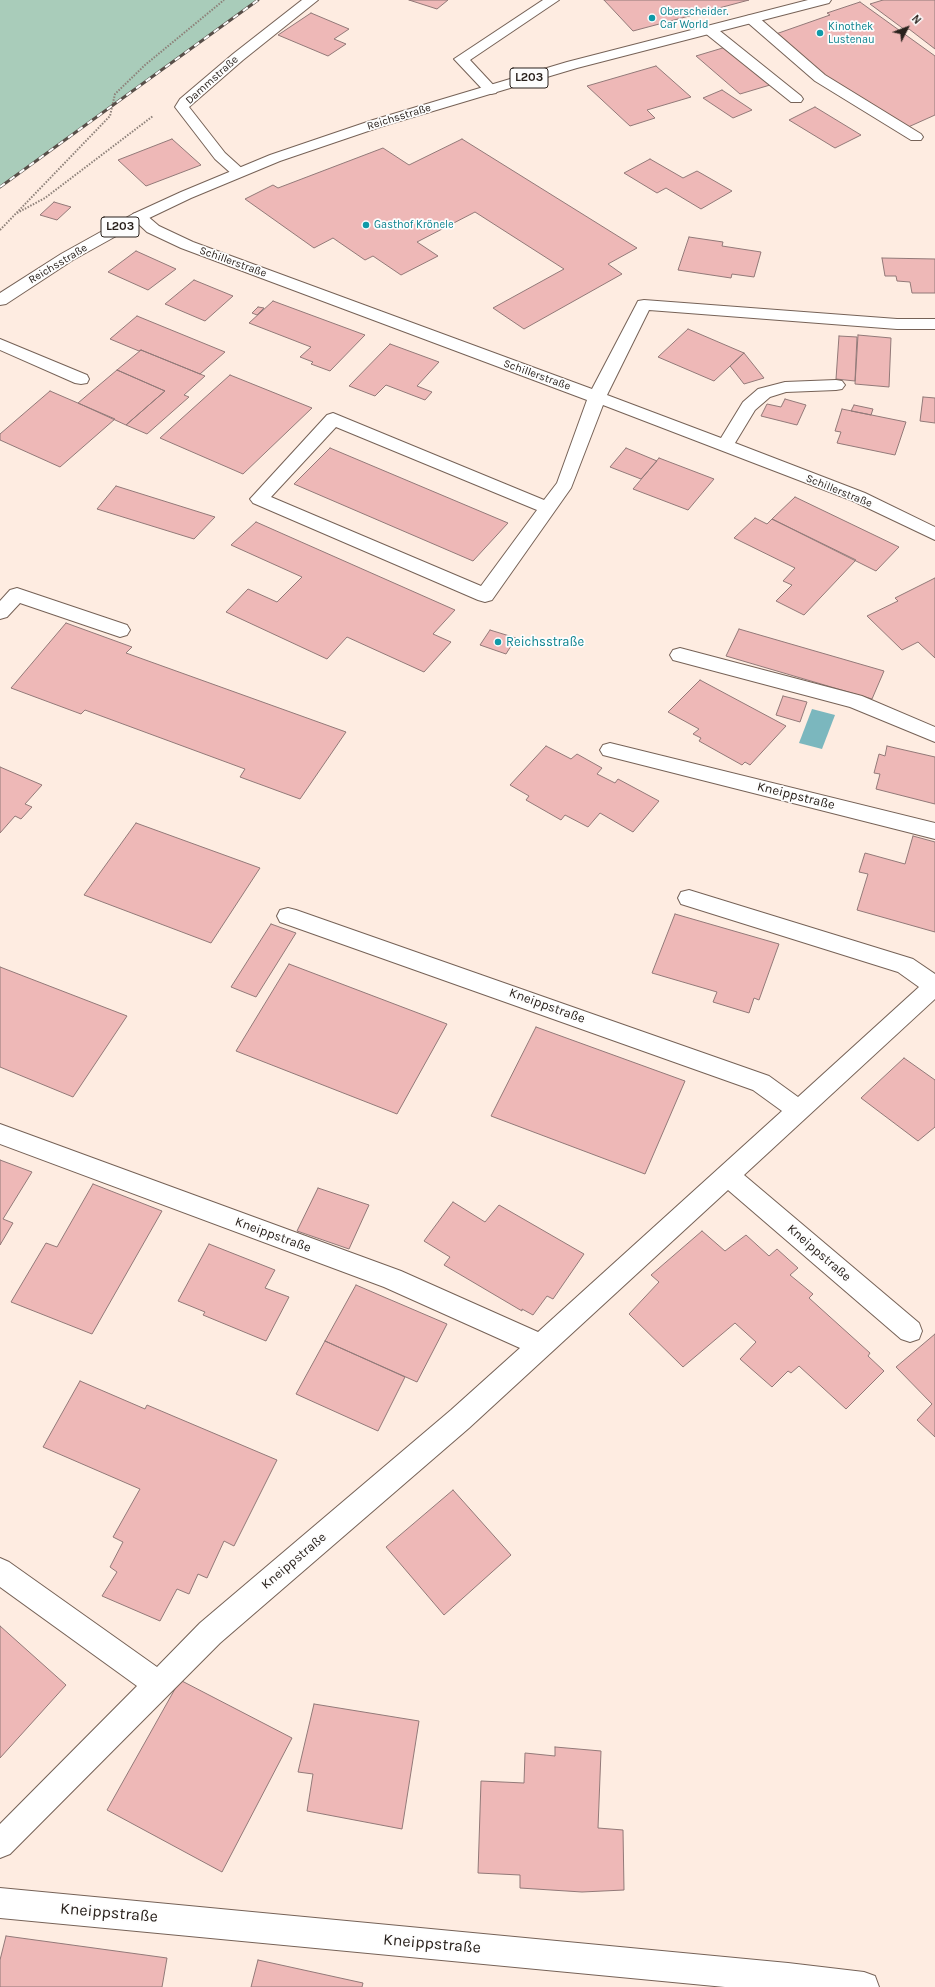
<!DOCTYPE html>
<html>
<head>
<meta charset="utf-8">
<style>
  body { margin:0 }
  #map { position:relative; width:935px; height:1987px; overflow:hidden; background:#feece1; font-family:Karla,sans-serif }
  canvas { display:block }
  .north { position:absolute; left:887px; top:8px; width:40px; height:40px; -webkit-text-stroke:3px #fdfdfd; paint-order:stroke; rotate:48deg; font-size:11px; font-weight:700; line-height:16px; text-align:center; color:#29211c }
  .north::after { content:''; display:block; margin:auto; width:14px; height:18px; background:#29211c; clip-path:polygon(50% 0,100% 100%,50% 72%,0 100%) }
</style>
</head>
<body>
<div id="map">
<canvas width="935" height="1987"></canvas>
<div class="north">N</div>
</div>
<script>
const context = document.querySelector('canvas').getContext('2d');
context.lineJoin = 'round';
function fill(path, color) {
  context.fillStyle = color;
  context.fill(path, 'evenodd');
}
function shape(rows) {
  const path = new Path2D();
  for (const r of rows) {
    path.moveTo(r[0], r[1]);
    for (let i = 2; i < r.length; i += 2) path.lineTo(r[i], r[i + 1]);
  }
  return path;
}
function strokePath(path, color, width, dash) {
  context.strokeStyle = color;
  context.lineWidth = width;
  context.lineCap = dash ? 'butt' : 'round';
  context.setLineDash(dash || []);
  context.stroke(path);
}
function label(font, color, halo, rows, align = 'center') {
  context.font = font + ' Karla,sans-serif';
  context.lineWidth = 3.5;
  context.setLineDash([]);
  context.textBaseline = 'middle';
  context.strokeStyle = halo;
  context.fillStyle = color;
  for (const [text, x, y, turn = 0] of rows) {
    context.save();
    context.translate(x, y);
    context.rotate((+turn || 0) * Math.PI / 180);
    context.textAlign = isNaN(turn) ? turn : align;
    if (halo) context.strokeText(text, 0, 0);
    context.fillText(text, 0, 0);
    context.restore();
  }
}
fill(shape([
  [0,0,258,0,0,187]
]), '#a9ccba');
fill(shape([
  [812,709,835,715,822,749,799,743]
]), '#7bb7be');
const building = shape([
  [409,0,448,0,437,9,409,0],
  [604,0,749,0,633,31,604,0],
  [883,0,935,0,935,49,909,29,905,30,870,4,883,0],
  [860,2,935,56,935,115,906,128,824,75,773,35,830,15,827,13,860,2],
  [311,13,349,29,334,39,346,44,328,56,278,35,311,13],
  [726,47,770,85,740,94,696,56,726,47],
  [656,66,691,97,647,110,655,118,630,126,587,86,656,66],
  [722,90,752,110,733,118,703,98,722,90],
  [815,107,861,135,835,148,789,120,815,107],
  [172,139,201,165,146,186,118,160,172,139],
  [462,139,637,248,608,264,622,274,524,329,493,308,564,269,475,212,417,242,438,256,401,275,373,256,365,260,333,238,314,248,245,199,273,185,278,188,383,148,409,165,462,139],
  [650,159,683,178,697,171,732,191,701,209,666,188,657,193,624,173,650,159],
  [54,202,71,207,57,220,40,215,54,202],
  [689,237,723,242,722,246,761,252,754,277,732,274,731,278,678,270,689,237],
  [136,251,176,269,148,290,108,272,136,251],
  [882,258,935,259,935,293,912,293,910,282,897,281,896,276,885,276,882,258],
  [194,280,233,296,205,321,165,304,194,280],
  [273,301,365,335,330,371,311,364,313,362,300,357,311,347,249,323,273,301],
  [258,307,264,308,257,315,252,313,258,307],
  [137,316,225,352,200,374,141,350,139,351,110,339,137,316],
  [688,329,744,353,714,381,658,357,688,329],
  [858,335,891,338,889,387,855,384,858,335],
  [839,336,857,337,855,381,836,379,839,336],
  [390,344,439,362,417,386,432,392,425,400,386,385,375,396,349,386,390,344],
  [141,350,205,376,184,395,189,397,147,434,126,425,165,391,117,370,141,350],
  [744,353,764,378,744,384,730,366,744,353],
  [117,370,165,391,126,425,78,403,117,370],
  [230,375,312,408,243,474,160,438,230,375],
  [50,391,115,419,60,467,0,440,0,434,50,391],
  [923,397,935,398,935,423,920,421,923,397],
  [785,399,806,405,797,425,761,416,767,404,781,407,785,399],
  [854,405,873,409,871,415,851,411,854,405],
  [842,409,906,422,895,455,837,443,841,432,835,431,842,409],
  [330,448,508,523,473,561,294,484,330,448],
  [626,448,657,461,641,479,610,467,626,448],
  [659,458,714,479,688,510,633,489,659,458],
  [116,486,215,517,194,539,97,509,116,486],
  [795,497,899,547,876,571,772,519,795,497],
  [755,518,767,524,772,519,856,560,804,615,776,601,792,585,783,581,795,568,734,538,755,518],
  [256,522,455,610,433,634,451,642,424,672,347,637,327,659,226,612,248,589,277,602,302,577,231,545,256,522],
  [935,578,935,658,918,642,902,650,867,616,898,601,895,598,935,578],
  [66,623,132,647,126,653,346,732,300,799,240,777,245,769,85,710,81,714,11,688,66,623],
  [739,629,884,671,872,699,726,656,739,629],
  [490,630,516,638,506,654,480,645,490,630],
  [700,680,786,726,750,765,745,762,742,765,699,741,701,738,693,734,699,729,668,712,700,680],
  [783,696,807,702,800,722,776,715,783,696],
  [546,746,571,759,577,754,602,768,597,774,615,783,618,779,659,801,633,832,600,813,588,827,565,815,561,820,526,800,529,796,510,785,546,746],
  [887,746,935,757,935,804,876,789,880,774,874,773,879,754,885,756,887,746],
  [0,767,42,785,25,804,32,807,21,819,15,816,0,833,0,767],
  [136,823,260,868,211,943,84,895,136,823],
  [913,836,935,842,935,932,857,910,868,874,859,872,865,853,905,864,913,836],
  [675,914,779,944,759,1000,754,998,749,1013,713,1002,717,992,652,973,675,914],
  [271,924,296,933,256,997,231,987,271,924],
  [289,964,447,1024,397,1114,236,1051,289,964],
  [0,967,127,1016,73,1097,0,1067,0,967],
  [536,1027,685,1081,645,1174,491,1116,536,1027],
  [904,1058,935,1080,935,1127,918,1141,861,1098,904,1058],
  [0,1160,32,1172,3,1219,13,1223,0,1245,0,1160],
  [93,1184,162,1211,92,1334,11,1302,46,1243,57,1247,93,1184],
  [318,1188,369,1205,349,1249,297,1231,318,1188],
  [453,1202,485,1222,499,1205,584,1254,553,1299,547,1296,533,1315,522,1309,522,1311,444,1265,450,1257,424,1241,453,1202],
  [702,1231,725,1251,746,1235,769,1256,777,1249,798,1268,790,1275,813,1294,809,1298,870,1353,868,1356,884,1371,846,1409,799,1366,791,1373,788,1371,772,1387,740,1359,756,1342,735,1323,683,1367,629,1314,659,1282,651,1275,702,1231],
  [209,1244,275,1270,265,1288,289,1297,266,1341,203,1315,205,1312,178,1301,209,1244],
  [356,1285,447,1324,417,1382,325,1341,356,1285],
  [935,1334,935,1437,917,1420,932,1404,896,1367,935,1334],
  [325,1341,405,1377,378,1431,296,1394,325,1341],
  [80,1381,145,1409,147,1405,277,1460,234,1546,224,1541,207,1578,198,1574,189,1594,177,1589,160,1621,102,1596,117,1572,110,1567,123,1542,113,1537,140,1489,43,1447,80,1381],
  [453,1490,511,1555,444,1615,386,1547,453,1490],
  [0,1626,66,1685,0,1758,0,1626],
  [180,1680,292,1738,222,1872,107,1810,180,1680],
  [314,1704,419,1721,402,1829,307,1811,313,1774,298,1772,314,1704],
  [555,1747,601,1751,598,1828,623,1830,624,1890,582,1892,520,1888,520,1875,478,1873,481,1781,524,1783,525,1753,555,1756,555,1747],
  [6,1936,167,1958,162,1987,0,1987,0,1960,6,1936],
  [258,1960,363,1983,362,1987,251,1987,258,1960]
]);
fill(building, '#eeb8b7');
strokePath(building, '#927978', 1);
const minor = shape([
  [302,0,318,0,243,60,189,107,225,153,246,172,243,175,238,177,233,175,215,159,175,107,180,99,233,54,302,0],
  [543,0,559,0,470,60,498,90,496,93,491,94,486,93,454,59,543,0],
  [752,15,757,16,825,75,921,134,923,137,921,140,911,140,815,81,747,22,745,19,747,16,752,15],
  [710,26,715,27,801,96,803,99,801,102,791,102,705,33,703,30,705,27,710,26],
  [139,212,145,214,159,226,193,242,592,389,636,305,638,301,644,300,897,319,935,319,935,329,897,329,649,310,607,395,721,438,743,402,758,389,785,382,836,380,842,381,845,385,842,389,836,390,786,392,770,397,755,410,735,443,865,493,935,527,935,540,853,501,603,405,571,488,492,600,485,602,478,600,253,503,250,499,327,415,333,413,544,500,557,483,587,400,181,248,147,232,131,217,133,214,139,212],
  [336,427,537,510,481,586,271,497,336,427],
  [0,339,87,375,89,379,87,383,81,384,75,383,0,350,0,339],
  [17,588,127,625,130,630,127,635,120,637,20,603,7,617,0,619,0,601,10,590,17,588],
  [680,648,862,696,935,727,935,742,850,707,673,660,670,655,673,650,680,648],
  [610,743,935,823,935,839,603,755,600,750,603,745,610,743],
  [689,890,913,959,935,974,935,999,744,1175,919,1323,922,1331,919,1339,910,1342,901,1339,728,1190,469,1428,220,1643,10,1854,0,1858,0,1824,137,1686,0,1587,0,1558,9,1562,157,1667,200,1623,451,1410,520,1348,384,1287,0,1144,0,1124,401,1271,538,1332,782,1111,753,1090,280,922,277,916,280,910,288,908,296,910,769,1076,798,1097,919,987,898,972,681,904,678,898,681,892,689,890],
  [0,1888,788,1963,864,1972,875,1976,879,1987,725,1987,0,1918,0,1888]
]);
const major = shape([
  [808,0,831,0,829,3,577,68,383,126,280,161,191,198,145,220,73,260,6,304,0,305,0,293,61,254,133,214,181,192,270,155,373,120,567,62,808,0]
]);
strokePath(minor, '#766257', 2);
strokePath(major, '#766257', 2);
strokePath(shape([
  [17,213,45,198,153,116],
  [0,230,110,116,115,94,145,65,224,0]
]), '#8d8079', 2, [1.5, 1.5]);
fill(minor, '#fff');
fill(major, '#fff');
const rail = shape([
  [0,187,258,0]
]);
strokePath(rail, '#584e48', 3);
strokePath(rail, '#fdfdfd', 2, [6]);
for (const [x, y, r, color] of [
  [652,18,4,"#0f9aa8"],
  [820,33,4,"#0f9aa8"],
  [366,225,4,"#0f9aa8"],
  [498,642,4,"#0f9aa8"]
]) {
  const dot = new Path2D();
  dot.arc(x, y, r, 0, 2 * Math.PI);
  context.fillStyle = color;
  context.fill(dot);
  strokePath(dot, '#fdfdfd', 1.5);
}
label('11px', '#0d838f', '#fdfdfd', [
  ["Oberscheider.",660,12],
  ["Car World",660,25],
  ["Kinothek",828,27],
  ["Lustenau",828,40],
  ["Gasthof Krönele",374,225]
], 'left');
label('11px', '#29211c', '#fdfdfd', [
  ["Dammstraße",212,80,-42],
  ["Reichsstraße",399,117,-17],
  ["Schillerstraße",233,262,20],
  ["Reichsstraße",58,264,-31],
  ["Schillerstraße",537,375,20],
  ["Schillerstraße",839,491,22]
]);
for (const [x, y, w] of [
  [529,78,38],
  [120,227,38]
]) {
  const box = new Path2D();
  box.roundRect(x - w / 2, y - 10, w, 20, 3);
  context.fillStyle = '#fdfdfd';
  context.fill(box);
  strokePath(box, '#29211c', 1);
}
label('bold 12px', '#29211c', null, [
  ["L203",529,78],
  ["L203",120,227]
]);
label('13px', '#0d838f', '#fdfdfd', [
  ["Reichsstraße",506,642]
], 'left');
label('13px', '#29211c', '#fdfdfd', [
  ["Kneippstraße",796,796,14],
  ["Kneippstraße",547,1006,20],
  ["Kneippstraße",273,1235,20],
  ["Kneippstraße",819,1253,41],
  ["Kneippstraße",294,1561,-40]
]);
label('16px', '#29211c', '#fdfdfd', [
  ["Kneippstraße",109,1913,5],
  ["Kneippstraße",432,1944,5]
]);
</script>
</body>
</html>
